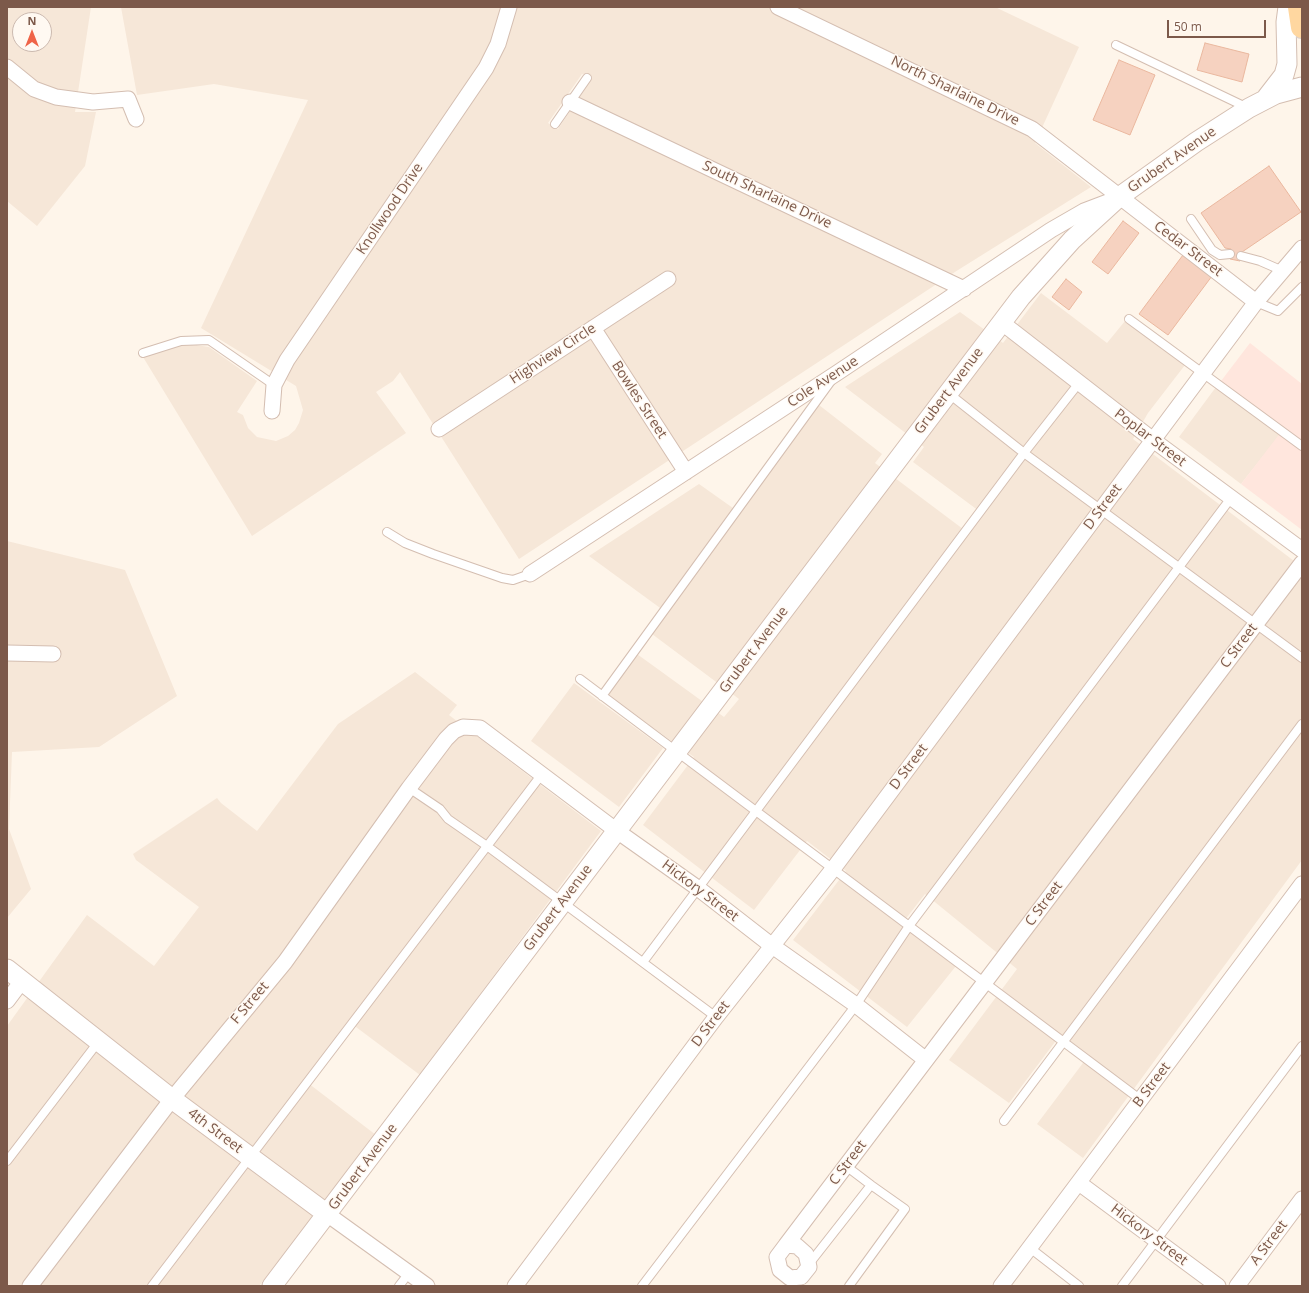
<!DOCTYPE html>
<html>
<head>
<meta charset="utf-8">
<style>
  body { margin:0 }
  #map { position:relative; width:1309px; height:1293px; overflow:hidden; background:#fef5ea; font-family:"Open Sans",sans-serif }
  canvas { display:block }
  .frame { position:absolute; inset:0; border:8px solid #7c594a; pointer-events:none }
  .north { position:absolute; left:12px; top:12px; width:40px; height:40px; box-sizing:border-box; background:#fff9f2; border:1px solid #cbb9af; border-radius:50%; rotate:0deg; font-size:11px; font-weight:700; line-height:16px; text-align:center; color:#7c594a }
  .north::after { content:''; display:block; margin:auto; width:14px; height:18px; background:#ef6448; clip-path:polygon(50% 0,100% 100%,50% 72%,0 100%) }
  .scale { position:absolute; left:1167px; top:20px; width:99px; height:18px; box-sizing:border-box; border:2px solid #7c594a; border-top:0; padding-left:5px; font-size:12px; line-height:14px; white-space:nowrap; color:#7c594a; -webkit-text-stroke:3px #fff9f2; paint-order:stroke }
</style>
</head>
<body>
<div id="map">
<canvas width="1309" height="1293"></canvas>
<div class="frame"></div>
<div class="north">N</div>
<div class="scale">50 m</div>
</div>
<script>
const context = document.querySelector('canvas').getContext('2d');
context.lineJoin = 'round';
function fill(path, color) {
  context.fillStyle = color;
  context.fill(path, 'evenodd');
}
function shape(rows) {
  const path = new Path2D();
  for (const r of rows) {
    path.moveTo(r[0], r[1]);
    for (let i = 2; i < r.length; i += 2) path.lineTo(r[i], r[i + 1]);
  }
  return path;
}
function strokePath(path, color, width, dash) {
  context.strokeStyle = color;
  context.lineWidth = width;
  context.lineCap = dash ? 'butt' : 'round';
  context.setLineDash(dash || []);
  context.stroke(path);
}
function label(font, color, halo, rows, align = 'center') {
  context.font = font + ' "Open Sans",sans-serif';
  context.lineWidth = 3;
  context.setLineDash([]);
  context.textBaseline = 'middle';
  context.strokeStyle = halo;
  context.fillStyle = color;
  for (const [text, x, y, turn = 0] of rows) {
    context.save();
    context.translate(x, y);
    context.rotate((+turn || 0) * Math.PI / 180);
    context.textAlign = isNaN(turn) ? turn : align;
    if (halo) context.strokeText(text, 0, 0);
    context.fillText(text, 0, 0);
    context.restore();
  }
}
fill(shape([
  [7,7,91,7,75,112,96,112,85,166,37,226,7,201],
  [20,20,44,20,44,44,20,44],
  [121,7,995,7,1079,47,1035,143,1091,187,958,270,519,559,400,372,393,381,376,392,406,433,252,536,143,357,180,344,190,344,209,347,257,381,237,412,243,415,248,428,257,437,276,441,288,436,295,430,299,423,303,410,296,386,201,328,308,100,214,84,137,95],
  [582,74,592,78,558,129,548,123],
  [1041,293,1107,343,1125,321,1185,365,1148,413,1133,439,1302,567,1302,860,1083,1158,1037,1124,1089,1055,1061,1034,1009,1103,949,1060,1017,969,925,894,901,925,956,966,907,1027,793,940,846,871,807,841,754,910,643,825,694,757,607,695,637,654,724,717,739,699,652,634,667,613,589,556,699,484,740,513,819,405,882,454,875,463,967,532,983,514,913,462,924,447,845,387,960,312,1003,343],
  [1216,387,1280,435,1241,484,1179,437],
  [7,541,125,570,177,696,99,747,12,752,9,829,31,889,7,918],
  [415,672,457,705,449,715,601,831,420,1075,348,1021,304,1080,376,1135,259,1286,7,1286,7,1026,87,915,154,966,199,907,136,860,133,854,217,798,221,803,257,831,338,724],
  [574,683,663,748,619,807,531,741]
]), '#f6e7d8');
fill(shape([
  [1250,343,1302,384,1302,530,1241,484,1284,428,1221,381]
]), '#ffe6dd');
const building = shape([
  [1205,43,1249,54,1242,82,1197,70,1205,43],
  [1119,60,1155,75,1130,135,1093,120,1119,60],
  [1269,166,1301,212,1242,252,1240,261,1230,259,1231,249,1225,248,1201,213,1269,166],
  [1123,221,1139,233,1108,274,1092,262,1123,221],
  [1183,255,1212,276,1168,335,1139,314,1183,255],
  [1066,279,1082,292,1069,310,1052,297,1066,279]
]);
fill(building, '#f6d2c0');
strokePath(building, '#eab79e', 1);
const service = shape([
  [1116,45,1248,108],
  [555,124,587,78],
  [1191,219,1212,250,1220,255,1230,254],
  [1241,256,1260,261,1283,271],
  [1256,302,1278,311,1302,287],
  [1129,319,1302,446],
  [143,353,181,341,209,340,274,385],
  [948,393,1024,453,1302,658],
  [387,532,405,543,433,554,502,578,513,580,530,574],
  [580,679,1141,1100],
  [602,696,831,381],
  [409,788,440,809,448,819,487,846,716,1017],
  [643,962,1024,453,1079,383],
  [1004,1121,1302,724],
  [7,1161,99,1041],
  [846,1166,871,1185],
  [1030,1248,1079,1286],
  [809,1264,871,1185,905,1209,849,1286],
  [152,1286,542,774],
  [399,1286,409,1273],
  [642,1286,856,1005,909,926,1231,498],
  [1122,1286,1302,1046]
]);
const minor = shape([
  [778,7,1032,129,1256,302],
  [7,67,34,89,56,97,93,102,128,99,136,119],
  [570,102,964,289],
  [1001,322,1153,440,1302,550],
  [593,328,686,472],
  [272,411,274,385,287,360,486,68,498,44,509,7],
  [439,429,668,279],
  [530,574,837,373,1051,230,1084,211,1113,200],
  [7,653,53,654],
  [7,1001,22,981],
  [1079,1183,1218,1286],
  [327,1214,427,1286],
  [786,1245,1302,563],
  [786,1245,797,1246,806,1254,809,1267,801,1277,790,1278,780,1270,777,1257,786,1245],
  [30,1286,172,1099,285,962,409,788,446,739,454,731,463,727,480,728,617,831,699,889,771,945,856,1005,926,1060],
  [515,1286,716,1017,833,869,1256,302,1302,248],
  [1001,1286,1302,884],
  [1237,1286,1302,1199]
]);
const tertiary = shape([
  [1267,97,1284,75,1287,64,1286,22,1288,7],
  [7,969,172,1099,327,1214],
  [272,1286,1021,297,1072,240,1119,197,1196,142,1249,108,1276,94,1302,87]
]);
const primary = shape([
  [1299,7,1302,27]
]);
strokePath(service, '#d4beb1', 10);
strokePath(minor, '#d4beb1', 17);
strokePath(tertiary, '#d4beb1', 21);
strokePath(primary, '#dad1cc', 24);
strokePath(service, '#fff', 8);
strokePath(minor, '#fff', 15);
strokePath(tertiary, '#fff', 19);
strokePath(primary, '#ffd7a0', 22);
label('14px', '#7c594a', '#fff9f2', [
  ["North Sharlaine Drive",955,91,26],
  ["Grubert Avenue",1172,160,-35],
  ["South Sharlaine Drive",767,195,25],
  ["Knollwood Drive",390,209,-56],
  ["Cedar Street",1188,249,37],
  ["Highview Circle",553,354,-33],
  ["Cole Avenue",823,382,-33],
  ["Grubert Avenue",949,391,-53],
  ["Bowles Street",639,400,57],
  ["Poplar Street",1150,438,37],
  ["D Street",1103,507,-53],
  ["C Street",1239,646,-53],
  ["Grubert Avenue",754,650,-53],
  ["D Street",909,767,-53],
  ["Hickory Street",700,891,37],
  ["C Street",1044,904,-53],
  ["Grubert Avenue",558,908,-53],
  ["F Street",250,1003,-50],
  ["D Street",711,1024,-53],
  ["B Street",1152,1085,-53],
  ["4th Street",215,1131,37],
  ["C Street",848,1163,-53],
  ["Grubert Avenue",363,1167,-53],
  ["Hickory Street",1149,1235,37],
  ["A Street",1269,1243,-53]
]);
</script>
</body>
</html>
